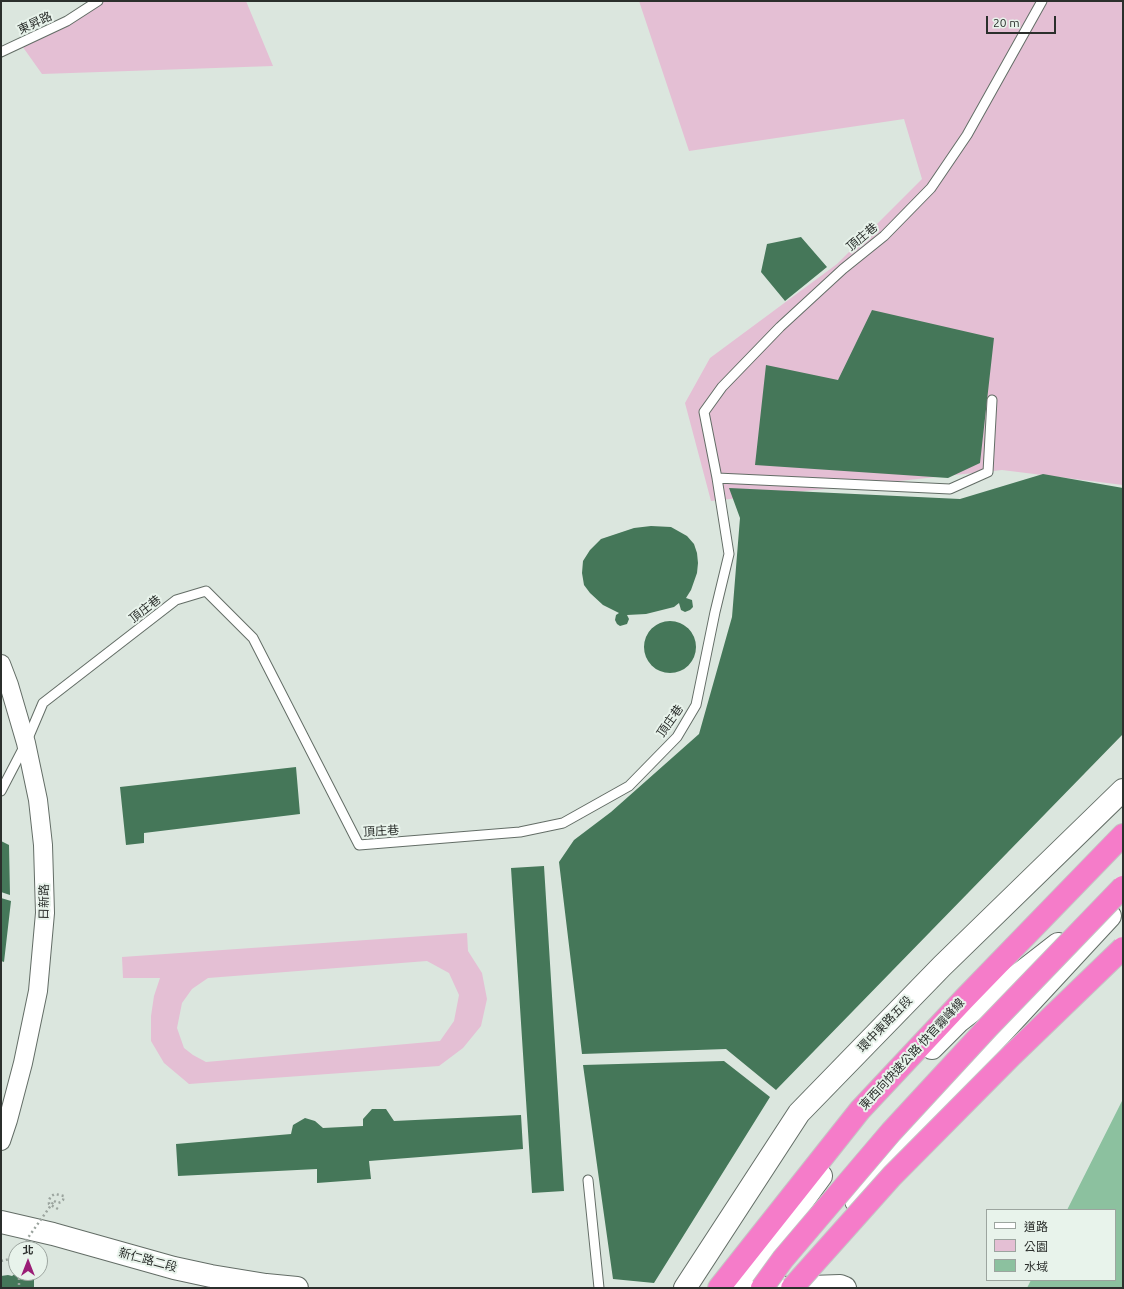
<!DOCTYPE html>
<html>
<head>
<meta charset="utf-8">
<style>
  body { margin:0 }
  #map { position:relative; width:1124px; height:1289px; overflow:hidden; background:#dbe6de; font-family:Ubuntu,"Noto Sans TC",sans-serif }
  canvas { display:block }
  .frame { position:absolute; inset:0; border:2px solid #2b2f2c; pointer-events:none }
  .legend { position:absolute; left:986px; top:1209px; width:130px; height:72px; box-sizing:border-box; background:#e8f3eb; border:1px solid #9ca59f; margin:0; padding:5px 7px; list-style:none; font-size:12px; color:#2b2f2c }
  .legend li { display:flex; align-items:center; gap:8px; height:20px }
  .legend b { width:20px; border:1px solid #9ca59f }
  .north { position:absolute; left:8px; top:1241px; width:40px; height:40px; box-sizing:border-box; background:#e8f3eb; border:1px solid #9ca59f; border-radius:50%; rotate:0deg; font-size:11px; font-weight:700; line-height:16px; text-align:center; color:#2b2f2c }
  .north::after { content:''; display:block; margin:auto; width:14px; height:18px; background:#9a1e76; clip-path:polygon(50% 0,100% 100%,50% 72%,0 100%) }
  .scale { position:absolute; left:986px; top:16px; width:70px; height:18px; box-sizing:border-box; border:2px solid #2b2f2c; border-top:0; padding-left:5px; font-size:12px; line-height:14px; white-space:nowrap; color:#2b2f2c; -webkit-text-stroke:3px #e8f3eb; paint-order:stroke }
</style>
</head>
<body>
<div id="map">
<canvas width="1124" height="1289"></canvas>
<div class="frame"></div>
<ul class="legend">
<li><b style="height:5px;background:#fff"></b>道路</li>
<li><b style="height:11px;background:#e4bfd4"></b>公園</li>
<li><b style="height:11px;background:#8cc19f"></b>水域</li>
</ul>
<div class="north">北</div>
<div class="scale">20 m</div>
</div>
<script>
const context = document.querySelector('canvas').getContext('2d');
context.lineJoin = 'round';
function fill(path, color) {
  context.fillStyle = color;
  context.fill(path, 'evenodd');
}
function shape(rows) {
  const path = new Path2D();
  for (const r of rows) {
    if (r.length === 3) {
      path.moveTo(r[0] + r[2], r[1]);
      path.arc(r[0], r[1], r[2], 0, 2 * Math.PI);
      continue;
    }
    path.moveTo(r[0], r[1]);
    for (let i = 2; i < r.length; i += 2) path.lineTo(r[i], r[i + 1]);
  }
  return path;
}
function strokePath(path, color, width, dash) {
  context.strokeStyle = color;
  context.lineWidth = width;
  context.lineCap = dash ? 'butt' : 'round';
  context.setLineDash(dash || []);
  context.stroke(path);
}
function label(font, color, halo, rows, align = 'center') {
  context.font = font + ' Ubuntu,"Noto Sans TC",sans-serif';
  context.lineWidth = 4;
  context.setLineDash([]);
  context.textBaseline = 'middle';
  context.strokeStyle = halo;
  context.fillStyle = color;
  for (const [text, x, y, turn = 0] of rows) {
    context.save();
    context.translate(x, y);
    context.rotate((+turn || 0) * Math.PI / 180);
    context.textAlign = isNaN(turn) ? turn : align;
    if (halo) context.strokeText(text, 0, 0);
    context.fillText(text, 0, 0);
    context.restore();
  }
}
fill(shape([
  [93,1,246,1,273,66,42,74,20,43],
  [639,1,1123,1,1123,485,1002,470,711,501,685,403,710,358,837,264,922,179,904,119,689,151],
  [467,933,468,951,482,973,487,999,481,1026,463,1048,439,1066,189,1084,164,1063,151,1041,151,1016,154,996,160,978,123,978,122,957],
  [427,961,449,973,459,995,454,1021,440,1041,206,1062,193,1055,184,1048,177,1028,182,1003,192,989,208,978]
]), '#e4bfd4');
fill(shape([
  [1123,1099,1123,1288,1027,1288,1031,1280,1115,1280,1115,1210,1067,1210]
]), '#8cc19f');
fill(shape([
  [801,237,827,267,785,301,761,272,767,244],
  [872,310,994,338,980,463,948,478,755,465,766,365,838,380],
  [1043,474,1123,488,1123,734,776,1090,726,1049,582,1054,559,862,574,840,611,812,699,734,732,617,740,518,729,488,960,499],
  [651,526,671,527,687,536,694,544,697,553,698,563,697,573,691,590,686,598,692,600,693,607,690,610,685,612,681,610,679,603,674,607,646,614,627,615,629,619,627,624,620,626,617,624,615,620,616,615,619,613,603,605,590,593,584,585,582,573,583,561,590,550,601,539,634,528],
  [670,647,26],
  [296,767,300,814,144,833,144,843,126,845,120,787],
  [1,841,9,845,10,895,1,892],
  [544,866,564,1191,532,1193,511,868],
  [1,898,11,901,4,962,1,961],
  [724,1061,770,1097,654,1283,613,1279,583,1065],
  [372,1109,386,1109,394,1121,521,1115,523,1149,369,1161,371,1179,317,1183,317,1169,178,1176,176,1144,291,1134,293,1125,305,1118,315,1121,323,1128,363,1126,363,1119],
  [16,1273,30,1273,34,1278,34,1288,1,1288,1,1276,8,1275,12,1276]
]), '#457759');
const lane = shape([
  [1,52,67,21,98,1],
  [717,478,950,489,988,472,992,400],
  [1,791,26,743,43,703,176,600,206,591,253,638,359,845,520,832,563,823,629,786,677,737,696,705,715,612,729,554,717,478,704,412,722,387,780,327,843,269,884,236,931,188,967,135,1042,1],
  [588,1180,599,1288]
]);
const street = shape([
  [1,664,9,685,26,743,38,800,43,845,45,913,38,991,23,1063,8,1120,1,1141]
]);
const secondary = shape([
  [932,1048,959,1021,1058,944],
  [856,1201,943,1096,1110,916],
  [1,1222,53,1234,174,1268,211,1276,266,1285,297,1288],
  [685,1288,799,1113,942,966,1123,790],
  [739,1288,821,1176],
  [782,1288,840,1286,845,1288]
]);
const highway = shape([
  [719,1288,860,1110,964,999,1123,835]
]);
strokePath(lane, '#636d66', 11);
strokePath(street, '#636d66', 20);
strokePath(secondary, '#636d66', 24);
strokePath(highway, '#c4c5c4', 24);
strokePath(shape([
  [54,1201,58,1203,61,1202,63,1200,64,1196,55,1194,51,1196,49,1200,49,1204,58,1209],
  [1,1261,14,1258,16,1255],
  [19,1273,19,1288]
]), '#9ba49e', 2.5, [2, 3]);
strokePath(lane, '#fff', 9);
strokePath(street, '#fff', 18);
strokePath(secondary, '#fff', 22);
strokePath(highway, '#f57cc9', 22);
const highwayBridge = shape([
  [762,1288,783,1259,891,1132,988,1027,1123,887],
  [792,1288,892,1176,1012,1055,1123,948]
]);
strokePath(highwayBridge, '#c4c5c4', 24, []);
strokePath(shape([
  [20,1249,54,1201]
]), '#9ba49e', 2.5, [2, 3]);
strokePath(highwayBridge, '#f57cc9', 22);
label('12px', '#2b2f2c', '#e8f3eb', [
  ["東昇路",35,23,-25],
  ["頂庄巷",862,237,-40],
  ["頂庄巷",145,609,-38],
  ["頂庄巷",670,721,-55],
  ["頂庄巷",381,831,-3],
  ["日新路",44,902,-89],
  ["環中東路五段",885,1024,-46],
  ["東西向快速公路 快官霧峰線",912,1054,-47],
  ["新仁路二段",148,1260,15]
]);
</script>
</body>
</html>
